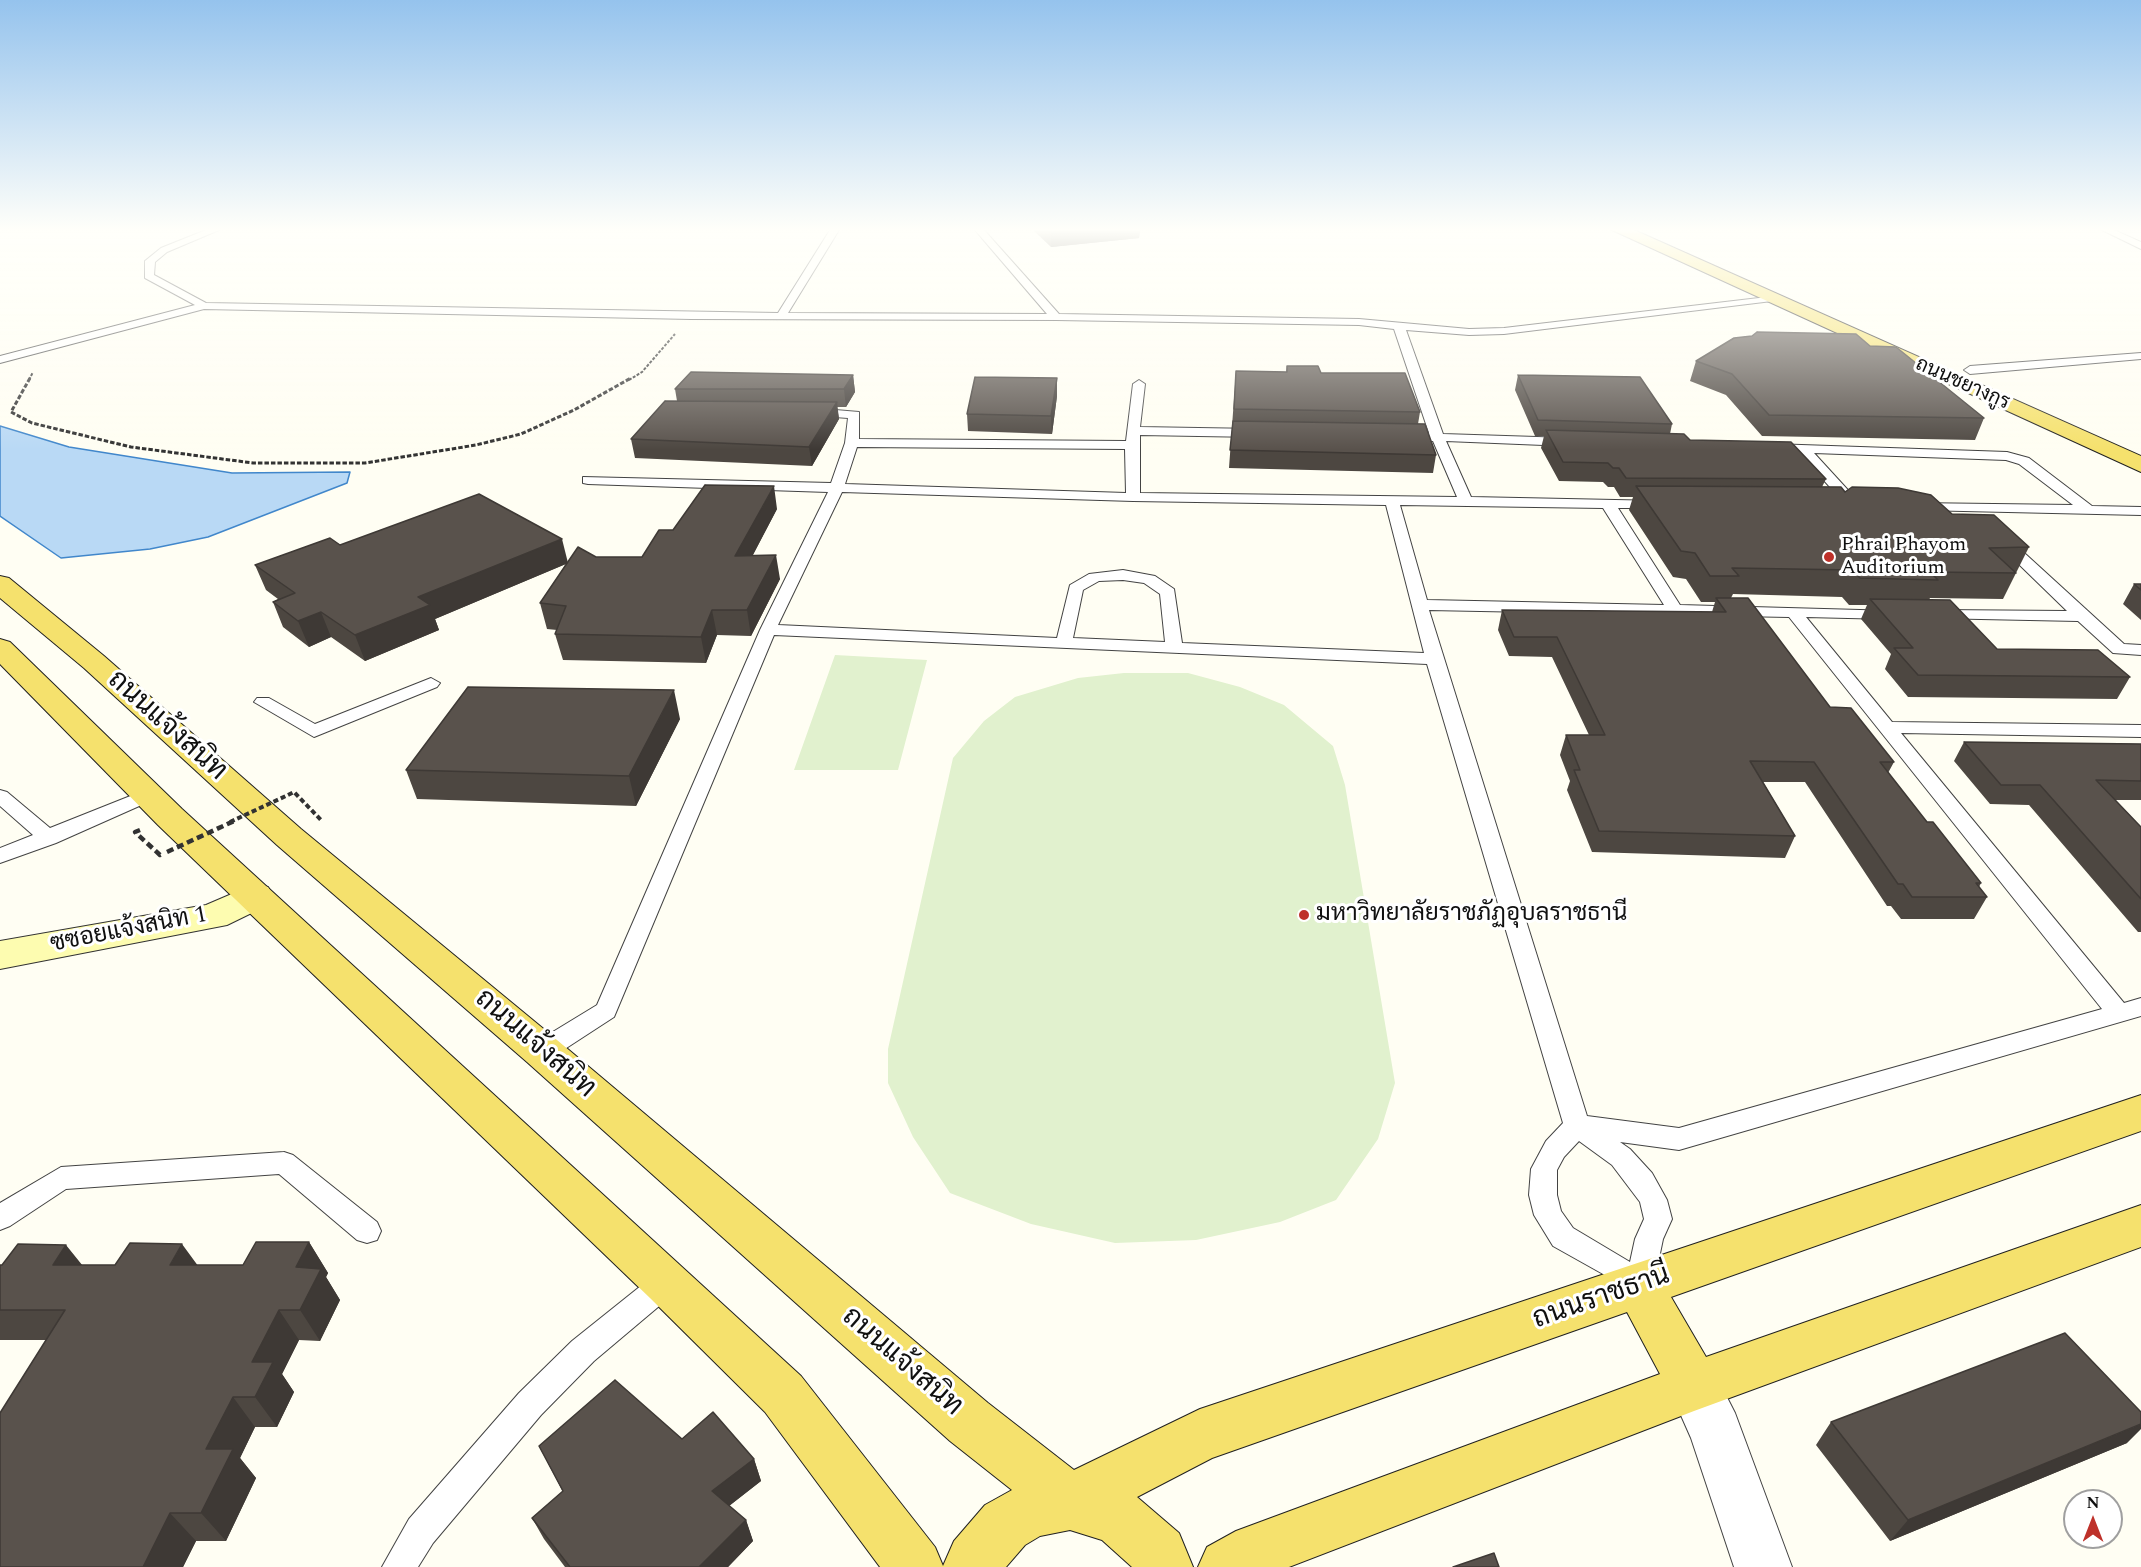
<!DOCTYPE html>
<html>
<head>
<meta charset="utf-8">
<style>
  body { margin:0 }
  #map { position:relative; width:2141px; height:1567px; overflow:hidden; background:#fffef3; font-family:Spectral,serif }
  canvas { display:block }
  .north { position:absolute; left:2063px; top:1489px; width:60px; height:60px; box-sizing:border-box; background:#fff; border:2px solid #9f9f9f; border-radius:50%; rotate:0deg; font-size:16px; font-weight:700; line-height:24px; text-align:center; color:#101010 }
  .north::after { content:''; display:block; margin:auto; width:21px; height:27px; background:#be312a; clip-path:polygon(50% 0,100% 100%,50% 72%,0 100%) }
</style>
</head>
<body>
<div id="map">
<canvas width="2141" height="1567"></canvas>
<div class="north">N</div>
</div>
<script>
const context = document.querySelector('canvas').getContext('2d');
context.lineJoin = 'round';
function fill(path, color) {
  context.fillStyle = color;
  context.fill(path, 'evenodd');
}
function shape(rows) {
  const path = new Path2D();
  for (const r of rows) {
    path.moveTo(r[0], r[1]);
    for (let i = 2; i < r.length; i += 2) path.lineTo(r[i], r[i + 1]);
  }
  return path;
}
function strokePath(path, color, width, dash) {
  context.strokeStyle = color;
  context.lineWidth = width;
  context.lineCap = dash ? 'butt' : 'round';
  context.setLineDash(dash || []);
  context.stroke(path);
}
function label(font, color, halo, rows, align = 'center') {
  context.font = font + ' Spectral,Sarabun,serif';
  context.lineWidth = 6;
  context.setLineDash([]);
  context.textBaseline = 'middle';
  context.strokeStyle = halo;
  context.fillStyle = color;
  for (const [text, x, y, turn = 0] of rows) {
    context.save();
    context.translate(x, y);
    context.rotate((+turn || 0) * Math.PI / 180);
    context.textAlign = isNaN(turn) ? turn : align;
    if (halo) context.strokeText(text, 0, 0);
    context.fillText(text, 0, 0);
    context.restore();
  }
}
fill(shape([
  [835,655,927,660,898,770,794,770],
  [1124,673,1188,673,1240,687,1284,705,1333,746,1345,785,1395,1083,1378,1139,1336,1200,1280,1222,1196,1240,1115,1243,1031,1224,950,1193,913,1137,888,1083,888,1049,953,758,984,721,1015,697,1078,678]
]), '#e1f1ce');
const water = shape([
  [0,426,69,447,232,473,350,472,347,483,208,537,150,549,61,558,0,516,0,426]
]);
fill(water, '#b9d9f5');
strokePath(water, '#4187cb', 1.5);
const lane = shape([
  [206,230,219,230,167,252,155,262,154,275,206,303,778,313,830,230,839,230,788,313,1047,314,975,230,984,230,1059,314,1359,319,1469,329,1504,328,1776,296,1776,300,1772,301,1504,334,1469,335,1406,330,1443,434,1568,438,1575,442,1568,446,1446,441,1471,497,1663,501,1663,507,1658,508,1618,508,1680,605,1896,611,1898,614,1896,617,1890,619,1806,617,1892,722,2141,725,2141,737,1901,733,2124,1003,2141,998,2141,1016,1679,1150,1620,1142,1630,1149,1652,1173,1667,1200,1672,1219,1663,1239,1653,1287,1649,1296,1639,1300,1629,1296,1603,1274,1553,1246,1534,1215,1529,1195,1531,1169,1546,1141,1563,1123,1427,664,774,635,614,1017,551,1058,542,1060,533,1058,530,1051,533,1044,597,1005,760,630,828,492,588,484,583,483,583,477,831,483,845,443,848,418,808,415,808,409,812,408,859,412,859,439,1126,441,1133,384,1139,380,1145,384,1140,427,1257,429,1263,433,1257,437,1140,435,1140,493,1457,497,1433,441,1403,440,1396,436,1403,432,1429,433,1394,329,1359,325,1056,320,691,319,204,309,0,363,0,356,195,305,145,278,145,261,161,248,206,230],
  [857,447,1125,449,1126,493,845,484,857,447],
  [842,492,1133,501,1386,505,1424,653,1182,643,1174,589,1155,576,1123,570,1089,574,1070,585,1057,638,778,625,842,492],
  [1400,505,1603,508,1664,605,1427,600,1400,505],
  [1123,580,1144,583,1160,594,1165,642,1073,638,1083,590,1099,581,1123,580],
  [1429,610,1789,617,2102,1009,1679,1128,1587,1116,1429,610],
  [1579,1141,1612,1165,1640,1202,1644,1219,1635,1239,1630,1262,1573,1228,1561,1211,1557,1195,1557,1170,1564,1157,1579,1141],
  [2102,230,2114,230,2141,242,2141,249,2102,230],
  [2141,353,2141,359,1970,374,1964,370,1970,366,2141,353],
  [1772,444,2007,452,2029,458,2092,506,2141,507,2141,515,1919,510,1914,509,1912,506,1914,503,2073,505,2019,464,2006,460,1814,453,1858,501,1858,507,1853,508,1848,507,1799,453,1767,451,1767,445,1772,444],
  [2004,537,2009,539,2124,644,2141,645,2141,655,2113,653,2078,621,1932,618,1930,615,1932,612,1938,610,2067,611,1999,545,1996,542,2004,537],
  [431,678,440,683,437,687,314,737,254,702,257,698,269,698,315,724,431,678],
  [148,789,155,791,158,795,155,799,56,843,0,863,0,848,33,835,0,806,0,790,7,792,50,828,148,789],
  [284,1152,293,1155,377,1222,381,1231,377,1240,367,1243,357,1240,279,1174,66,1189,10,1226,0,1230,0,1203,61,1167,284,1152],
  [667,1269,677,1273,681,1282,677,1291,594,1361,541,1415,433,1543,418,1567,382,1567,409,1519,519,1393,572,1341,657,1273,667,1269]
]);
const street = shape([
  [1694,1361,1712,1368,1735,1413,1792,1567,1734,1567,1691,1438,1668,1386,1676,1368,1694,1361]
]);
const secondary = shape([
  [255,884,268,887,273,896,268,905,227,925,0,969,0,941,206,905,255,884]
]);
const primary = shape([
  [1612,230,1634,230,2141,456,2141,472,1612,230],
  [0,576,9,578,104,656,301,829,557,1040,988,1403,1074,1470,1200,1409,2141,1095,2141,1131,1671,1297,1706,1357,2141,1205,2141,1247,1694,1411,1289,1567,1198,1567,1207,1547,1236,1531,1660,1374,1627,1312,1212,1458,1137,1497,1179,1533,1193,1567,1132,1567,1102,1540,1070,1530,1040,1536,1025,1545,1006,1567,880,1567,765,1412,650,1298,158,825,0,664,0,639,10,642,182,809,801,1376,935,1547,943,1566,954,1541,985,1505,1012,1490,950,1441,527,1062,277,845,84,668,0,598,0,576]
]);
strokePath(lane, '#434343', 2);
strokePath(street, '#434343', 2);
strokePath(secondary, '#323232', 2);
strokePath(primary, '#212121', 2);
strokePath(shape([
  [29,380,33,372],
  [629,380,642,372,675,334]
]), '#323232', 2, [3, 1.5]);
strokePath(shape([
  [30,378,11,412,32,423,131,447,253,463,365,463,476,445,521,434,574,410,631,378]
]), '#323232', 3, [4.5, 2]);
strokePath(shape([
  [288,795,294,792,322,821]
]), '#323232', 4, [5, 3]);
strokePath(shape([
  [140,830,135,832,160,855,164,853]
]), '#323232', 4.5, [7, 4]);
fill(lane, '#fff');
fill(street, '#fff');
fill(secondary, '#fdfcb0');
fill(primary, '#f5e16d');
strokePath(shape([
  [230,822,288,795]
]), '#323232', 4, [5, 3]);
strokePath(shape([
  [167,852,234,821]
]), '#323232', 4.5, [7, 4]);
fill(shape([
  [1033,230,1140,230,1139,238,1051,247],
  [1870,346,1984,418,1975,440,1762,436,1726,395,1690,381,1696,361],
  [1287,366,1321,373,1420,412,1418,424,1436,455,1433,473,1229,468,1236,371,1286,372],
  [853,375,855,392,846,407,837,407,839,419,812,466,635,458,631,439,677,401,675,389],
  [1518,375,1672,424,1670,434,1826,479,1822,487,1952,514,2029,547,2003,599,1930,598,1929,600,1997,649,2130,677,2117,699,1908,697,1885,669,1891,654,1861,619,1867,605,1849,605,1842,597,1733,594,1731,598,1830,707,1894,762,1888,773,1927,822,1981,883,1979,887,1987,897,1974,919,1901,919,1891,906,1887,906,1805,782,1763,782,1795,836,1785,858,1592,852,1567,790,1570,781,1560,755,1566,735,1589,735,1552,657,1509,656,1498,630,1502,610,1712,612,1715,602,1701,602,1686,579,1673,577,1629,510,1633,497,1620,497,1614,487,1608,487,1603,482,1559,481,1541,448,1544,436,1535,436,1515,390],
  [1057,378,1057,396,1052,434,968,431,967,414],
  [777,509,753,555,780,579,751,636,717,635,706,663,563,660,555,634,557,630,547,629,540,603,566,564,435,619,439,630,365,661,331,637,309,647,283,627,273,602,278,599,266,590,255,565,340,545,568,562,596,557,642,557,673,530],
  [2134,584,2141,584,2141,620,2123,604],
  [680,719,636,806,417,799,406,770],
  [1964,742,2141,744,2141,800,2115,800,2141,827,2141,932,2138,932,2029,805,1990,804,1954,761],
  [309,1242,328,1273,326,1277,340,1300,320,1341,299,1340,282,1374,294,1392,277,1427,255,1427,240,1458,256,1478,226,1541,196,1541,183,1567,0,1567,46,1340,0,1340,0,1265,243,1265],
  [1831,1422,2127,1443,1890,1541,1816,1445],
  [682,1439,754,1459,761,1481,729,1506,746,1520,753,1541,728,1567,565,1567,544,1539,532,1518,563,1492,539,1446]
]), '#4d4741');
fill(shape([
  [1076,230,1140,230,1139,238,1051,247,1051,233],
  [853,375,855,392,846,407,844,389],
  [1057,378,1057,396,1052,434,1051,416],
  [837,402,839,419,812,466,809,447],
  [774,486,777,509,739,581,735,556],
  [562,539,568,563,435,619,439,630,365,661,355,635,418,597],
  [776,555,780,579,751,636,747,610],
  [712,610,717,635,706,663,701,637],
  [321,612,331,637,309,647,298,621],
  [674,690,680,719,636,806,629,776],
  [309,1242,328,1273,326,1277,340,1300,320,1341,300,1310,296,1267],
  [182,1244,204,1274,170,1265],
  [66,1245,91,1276,53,1265],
  [279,1310,299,1340,282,1374,294,1392,277,1427,255,1397,252,1362],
  [233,1397,255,1427,240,1458,256,1478,226,1541,201,1513,206,1449],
  [2141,1424,2141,1429,2127,1443,1890,1541,1908,1520],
  [754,1459,761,1481,720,1513,712,1491],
  [170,1513,196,1541,183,1567,143,1567],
  [746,1520,753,1541,728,1567,699,1567]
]), '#3e3935');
const building = shape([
  [1048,230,1076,230,1051,233,1048,230],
  [1757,332,1856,334,1870,346,1896,347,1984,418,1769,415,1732,374,1696,361,1734,338,1752,336,1757,332],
  [1287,366,1318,366,1321,373,1405,373,1420,412,1234,409,1236,371,1287,372,1287,366],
  [691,372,853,375,844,389,675,389,691,372],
  [1518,375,1640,377,1672,424,1538,420,1518,375],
  [975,377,1057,378,1051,416,967,414,975,377],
  [665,401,837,402,809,447,631,439,665,401],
  [1233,421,1425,424,1436,455,1230,450,1233,421],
  [1546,430,1684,434,1690,440,1791,442,1826,479,1626,478,1619,468,1613,468,1608,463,1563,462,1546,430],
  [705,485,774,486,735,556,776,555,747,610,712,610,701,637,555,634,566,606,540,603,578,547,596,557,642,557,659,530,673,530,705,485],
  [1636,486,1841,487,1845,492,1852,487,1898,488,1931,495,1952,514,1994,515,2029,547,1989,548,2016,573,1930,572,1938,580,1860,578,1852,570,1732,568,1739,576,1710,576,1695,553,1681,551,1636,486],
  [479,494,562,539,418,597,430,605,355,635,321,612,298,621,273,602,295,593,255,565,330,538,340,545,479,494],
  [2134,584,2141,584,2141,590,2134,584],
  [1716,598,1748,598,1830,707,1851,708,1894,762,1880,762,1927,822,1933,822,1981,883,1976,883,1987,897,1912,897,1903,884,1898,884,1814,762,1750,761,1795,836,1599,831,1574,770,1580,770,1566,735,1605,735,1557,637,1514,637,1502,610,1726,612,1716,598],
  [1870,599,1950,600,1997,649,2098,650,2130,677,1918,675,1894,648,1913,648,1870,599],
  [468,687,674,690,629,776,406,770,468,687],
  [1964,742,2141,744,2141,781,2096,780,2141,827,2141,899,2040,785,2001,785,1964,742],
  [256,1242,309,1242,296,1267,321,1269,300,1310,279,1310,252,1362,273,1362,255,1397,233,1397,206,1449,233,1449,201,1513,170,1513,143,1567,0,1567,0,1413,65,1310,0,1310,0,1265,2,1265,18,1244,66,1245,53,1265,115,1265,130,1243,182,1244,170,1265,243,1265,256,1242],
  [2065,1333,2141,1412,2141,1424,1908,1520,1831,1422,2065,1333],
  [615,1380,682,1439,713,1412,754,1459,712,1491,746,1520,699,1567,570,1567,532,1518,563,1491,539,1446,615,1380],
  [1494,1553,1499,1567,1453,1567,1494,1553]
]);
fill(building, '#59524c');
strokePath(building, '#3e3935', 1.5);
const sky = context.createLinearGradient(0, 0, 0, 450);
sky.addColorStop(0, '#95c3ed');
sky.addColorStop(0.51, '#fffffa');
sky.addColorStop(1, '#fffffa00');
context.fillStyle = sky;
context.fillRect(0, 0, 2141, 450);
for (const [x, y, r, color] of [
  [1829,557,6,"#be312a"],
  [1304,915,6,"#be312a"]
]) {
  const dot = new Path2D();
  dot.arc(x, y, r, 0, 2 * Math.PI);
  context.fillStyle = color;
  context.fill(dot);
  strokePath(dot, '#fff', 2);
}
label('20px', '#101010', '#fff', [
  ["ถนนชยางกูร",1962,385,24]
]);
label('20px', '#101010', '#fff', [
  ["Phrai Phayom",1841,546],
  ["Auditorium",1841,569]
], 'left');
label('24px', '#101010', '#fff', [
  ["มหาวิทยาลัยราชภัฏอุบลราชธานี",1316,915]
], 'left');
label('24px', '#101010', '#fff', [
  ["ซซอยแจ้งสนิท 1",129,931,-11]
]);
label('28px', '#101010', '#fff', [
  ["ถนนแจ้งสนิท",166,727,42],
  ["ถนนแจ้งสนิท",534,1045,41],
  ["ถนนราชธานี",1602,1299,-19],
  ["ถนนแจ้งสนิท",901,1363,41]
]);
</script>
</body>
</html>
